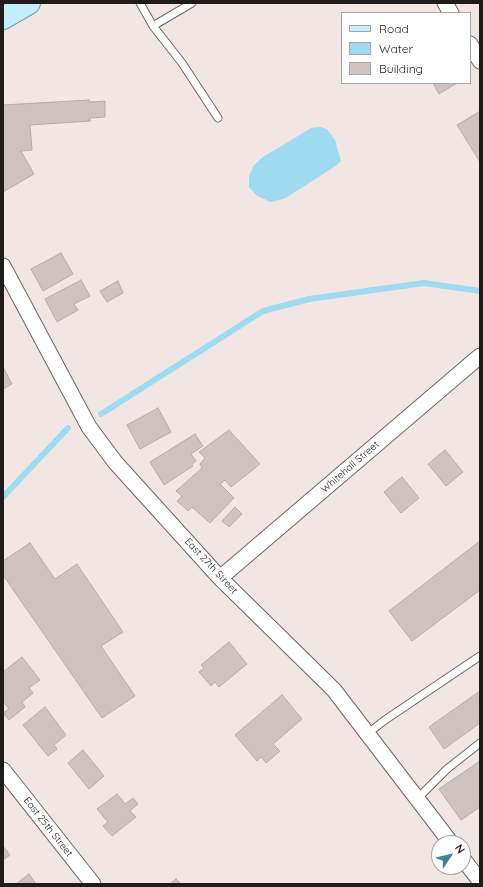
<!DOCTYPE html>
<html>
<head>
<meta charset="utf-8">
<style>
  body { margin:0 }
  #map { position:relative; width:483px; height:887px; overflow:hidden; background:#f2e6e4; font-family:Quicksand,sans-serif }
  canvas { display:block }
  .frame { position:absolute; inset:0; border:4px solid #201c1b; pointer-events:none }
  .legend { position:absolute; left:341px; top:12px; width:130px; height:72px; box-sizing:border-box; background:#fff; border:1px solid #a6a4a4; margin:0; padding:5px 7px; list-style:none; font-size:12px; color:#201c1b }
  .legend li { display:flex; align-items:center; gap:8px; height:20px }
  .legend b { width:20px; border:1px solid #a6a4a4 }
  .north { position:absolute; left:431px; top:835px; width:40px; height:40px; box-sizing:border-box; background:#fff; border:1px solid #a6a4a4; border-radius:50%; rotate:55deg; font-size:11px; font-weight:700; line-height:16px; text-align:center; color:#201c1b }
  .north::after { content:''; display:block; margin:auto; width:14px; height:18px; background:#438297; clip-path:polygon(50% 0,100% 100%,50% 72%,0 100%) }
</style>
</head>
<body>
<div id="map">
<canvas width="483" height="887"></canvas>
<div class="frame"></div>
<ul class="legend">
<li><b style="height:5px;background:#c3eefd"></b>Road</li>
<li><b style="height:11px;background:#9edbf0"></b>Water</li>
<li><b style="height:11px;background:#cec3c1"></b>Building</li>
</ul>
<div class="north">N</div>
</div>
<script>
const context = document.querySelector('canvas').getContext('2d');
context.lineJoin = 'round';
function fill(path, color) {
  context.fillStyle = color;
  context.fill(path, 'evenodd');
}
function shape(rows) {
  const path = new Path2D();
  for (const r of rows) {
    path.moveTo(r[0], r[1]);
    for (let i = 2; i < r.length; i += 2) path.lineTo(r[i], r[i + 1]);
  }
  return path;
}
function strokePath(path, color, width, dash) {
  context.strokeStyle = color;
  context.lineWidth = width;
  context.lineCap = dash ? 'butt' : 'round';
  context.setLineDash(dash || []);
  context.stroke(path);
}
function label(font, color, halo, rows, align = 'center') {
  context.font = font + ' Quicksand,sans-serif';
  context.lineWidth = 3;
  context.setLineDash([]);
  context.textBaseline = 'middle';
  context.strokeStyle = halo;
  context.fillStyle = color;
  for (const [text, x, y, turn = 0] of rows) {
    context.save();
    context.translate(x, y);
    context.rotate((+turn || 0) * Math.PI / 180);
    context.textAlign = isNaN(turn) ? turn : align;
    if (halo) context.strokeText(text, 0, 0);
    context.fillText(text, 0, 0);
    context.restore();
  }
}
fill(shape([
  [320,127,327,129,335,140,341,161,337,165,286,198,271,202,257,196,249,187,249,176,254,165,263,157,311,128]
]), '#9edbf0');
strokePath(shape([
  [101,414,263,311,309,299,424,283,480,291],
  [3,497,68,428]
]), '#9edbf0', 6);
const building = shape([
  [433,83,457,83,439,94,433,83],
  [89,100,89,102,105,101,105,117,90,118,90,121,30,125,32,150,21,151,34,174,3,192,3,105,89,100],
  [479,112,480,114,480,162,457,125,479,112],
  [61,253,73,274,43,291,31,269,61,253],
  [81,280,90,296,74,304,78,310,57,322,45,299,81,280],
  [118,281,123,293,107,302,100,291,118,281],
  [3,367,12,384,3,389,3,367],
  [158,408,171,432,140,449,127,425,158,408],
  [229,430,260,464,231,487,225,480,220,484,234,498,210,523,192,507,188,511,177,501,182,496,176,491,202,468,200,464,205,458,199,452,229,430],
  [195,434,203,446,191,454,196,461,192,464,193,466,164,485,150,462,195,434],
  [445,450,463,472,446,486,428,464,445,450],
  [402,477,419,498,401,513,384,492,402,477],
  [235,507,242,514,229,527,222,521,235,507],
  [480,541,480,590,412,641,389,611,480,541],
  [30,543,55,579,77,564,123,632,101,646,135,696,102,718,3,575,3,561,30,543],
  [229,642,247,664,219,687,215,682,211,686,199,672,204,668,201,665,229,642],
  [22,657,40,680,29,688,33,693,22,702,25,707,9,720,3,713,9,709,3,701,3,672,22,657],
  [480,691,480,723,444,749,429,727,480,691],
  [282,695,302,719,273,744,280,751,266,763,261,757,257,761,235,735,282,695],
  [45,707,66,735,54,745,57,749,48,756,23,725,45,707],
  [83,750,104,776,89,789,68,763,83,750],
  [480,761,480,807,461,820,439,789,480,761],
  [117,794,125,804,133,798,138,804,130,811,136,817,112,836,103,826,108,822,97,809,117,794],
  [3,846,10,855,3,860,3,846],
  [29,874,36,884,16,884,29,874],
  [176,879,181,884,170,884,176,879]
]);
fill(building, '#cec3c1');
strokePath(building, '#b6aba9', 1);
const service = shape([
  [140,3,153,26,182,63,218,118],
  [153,26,192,3],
  [367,734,385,720,480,656],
  [417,799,447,769,480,743]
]);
const minor = shape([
  [445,3,451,13],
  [470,44,480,61],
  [3,266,89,427,115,462,220,578,334,690,451,843],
  [220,578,480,356],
  [3,770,93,884],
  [463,859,480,881]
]);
const primary = shape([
  [3,18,29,3]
]);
strokePath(service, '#706664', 9);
strokePath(minor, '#706664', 17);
strokePath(primary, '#709dad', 24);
strokePath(service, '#fff', 7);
strokePath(minor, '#fff', 15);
strokePath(primary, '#c3eefd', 22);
label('10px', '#201c1b', '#fff', [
  ["Whitehall Street",350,467,-41],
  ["East 27th Street",211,566,47],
  ["East 25th Street",48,827,52]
]);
</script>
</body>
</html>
